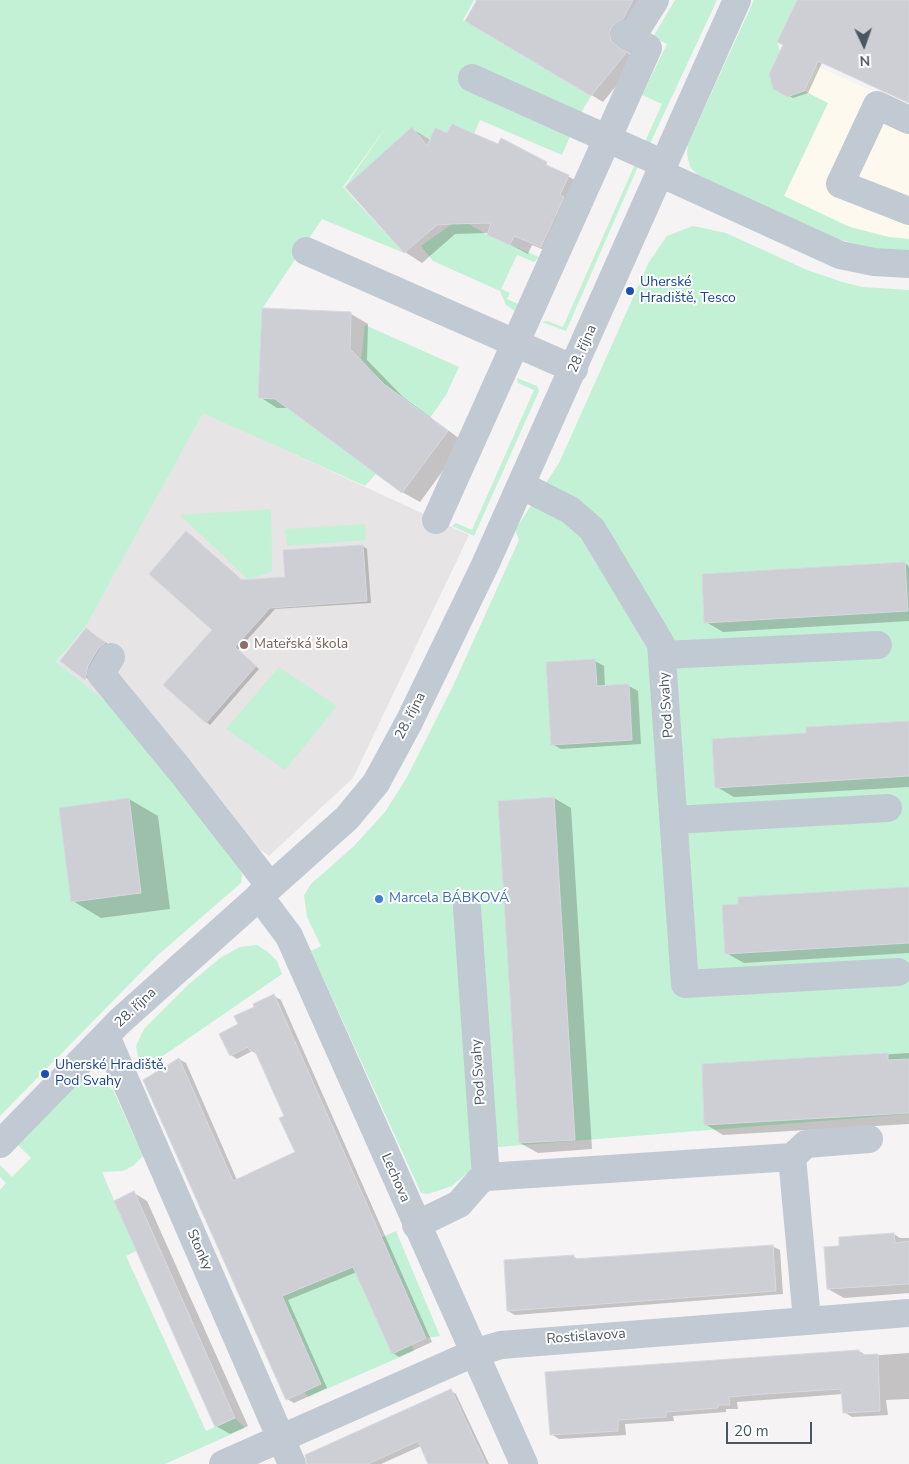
<!DOCTYPE html>
<html>
<head>
<meta charset="utf-8">
<style>
  body { margin:0 }
  #map { position:relative; width:909px; height:1464px; overflow:hidden; background:#f5f3f3; font-family:"Nunito Sans",sans-serif }
  canvas { display:block }
  .north { position:absolute; left:839px; top:20px; width:50px; height:50px; -webkit-text-stroke:4px #fff; paint-order:stroke; rotate:177deg; font-size:14px; font-weight:700; line-height:20px; text-align:center; color:#4a5661 }
  .north::after { content:''; display:block; margin:auto; width:18px; height:22px; background:#4a5661; clip-path:polygon(50% 0,100% 100%,50% 72%,0 100%) }
  .scale { position:absolute; left:726px; top:1422px; width:86px; height:22px; box-sizing:border-box; border:2px solid #4a5661; border-top:0; padding-left:6px; font-size:15px; line-height:18px; white-space:nowrap; color:#4a5661; -webkit-text-stroke:4px #fff; paint-order:stroke }
</style>
</head>
<body>
<div id="map">
<canvas width="909" height="1464"></canvas>
<div class="north">N</div>
<div class="scale">20 m</div>
</div>
<script>
const context = document.querySelector('canvas').getContext('2d');
context.lineJoin = 'round';
function fill(path, color) {
  context.fillStyle = color;
  context.fill(path, 'evenodd');
}
function shape(rows) {
  const path = new Path2D();
  for (const r of rows) {
    path.moveTo(r[0], r[1]);
    for (let i = 2; i < r.length; i += 2) path.lineTo(r[i], r[i + 1]);
  }
  return path;
}
function strokePath(path, color, width, dash) {
  context.strokeStyle = color;
  context.lineWidth = width;
  context.lineCap = dash ? 'butt' : 'round';
  context.setLineDash(dash || []);
  context.stroke(path);
}
function label(font, color, halo, rows, align = 'center') {
  context.font = font + ' "Nunito Sans",sans-serif';
  context.lineWidth = 4;
  context.setLineDash([]);
  context.textBaseline = 'middle';
  context.strokeStyle = halo;
  context.fillStyle = color;
  for (const [text, x, y, turn = 0] of rows) {
    context.save();
    context.translate(x, y);
    context.rotate((+turn || 0) * Math.PI / 180);
    context.textAlign = isNaN(turn) ? turn : align;
    if (halo) context.strokeText(text, 0, 0);
    context.fillText(text, 0, 0);
    context.restore();
  }
}
fill(shape([
  [807,62,909,107,909,239,889,237,850,227,784,196,828,103,804,91,811,77]
]), '#fdf9ef');
fill(shape([
  [203,412,469,535,353,778,269,856,231,829,155,740,56,663,85,628]
]), '#e6e4e5');
fill(shape([
  [0,0,474,0,463,20,591,96,579,116,562,155,480,120,474,134,447,133,430,139,420,134,419,135,412,128,345,187,388,124,343,187,404,253,322,219,262,309,258,398,275,399,376,474,365,486,203,413,85,628,56,662,155,740,237,863,242,874,241,883,158,955,0,1116],
  [675,0,717,0,648,148,643,146,662,104,642,95,667,44,653,37],
  [754,0,797,0,777,42,782,57,776,59,769,74,773,89,787,97,804,91,828,103,784,196,850,227,889,237,909,239,909,251,877,250,827,236,699,176,690,167,687,154,688,144],
  [640,162,566,331,542,322,547,321,563,327,635,164],
  [452,224,469,224,487,235,539,257,534,262,517,255,501,289,510,293,507,299,518,304,515,311,506,305,500,291,433,261,421,246],
  [693,226,726,233,807,270,842,282,863,287,909,290,909,1114,498,1147,452,1186,428,1194,421,1193,311,951,321,946,307,917,304,895,311,884,354,846,385,812,406,779,453,686,519,540,515,530,559,463,649,262,667,236],
  [365,325,459,367,446,395,430,418,370,373,371,371,361,359],
  [517,378,537,386,539,391,474,536,452,526,456,523,472,530,534,390,518,383],
  [271,509,272,571,249,580,180,515],
  [365,524,366,540,287,546,285,529],
  [279,667,337,706,285,770,226,729],
  [257,945,268,952,277,961,282,974,141,1071,136,1046,144,1029,187,986,220,958,240,947],
  [91,1077,98,1077,113,1090,143,1156,133,1166,123,1171,102,1172,136,1251,126,1256,206,1431,235,1418,245,1428,165,1464,0,1464,0,1190,6,1183,0,1177,0,1165,12,1177,31,1158,17,1144,76,1083],
  [396,1231,440,1336,426,1338,412,1345,414,1351,308,1397,249,1311,325,1278,321,1265]
]), '#c3f1d5');
fill(shape([
  [475,0,650,0,621,41,623,49,637,60,603,102,467,20,478,2],
  [798,0,909,0,909,103,822,63,808,93,793,98,774,88],
  [412,129,431,140,448,135,499,146,501,140,586,186,559,256,532,245,528,254,488,233,455,234,422,263,405,252,346,187],
  [351,314,368,324,367,360,403,397,464,442,420,502,402,492,289,408,277,408,260,397],
  [191,535,243,581,286,578,285,551,363,546,367,549,371,603,275,609,238,650,259,669,210,725,206,722,213,630],
  [904,563,909,566,909,621,723,632,706,622],
  [86,629,118,651,98,686,62,660],
  [595,661,604,666,605,687,629,686,638,691,641,744,561,749,552,744],
  [909,722,909,787,734,797,717,787,808,734],
  [554,798,571,808,592,1149,538,1153,520,1143],
  [129,799,158,816,170,909,101,918,73,901],
  [909,889,909,953,744,963,726,953],
  [274,996,281,1000,432,1342,399,1357,393,1353,357,1272,288,1300,327,1388,294,1403,287,1399,179,1059,186,1063,237,1180,296,1153,285,1116,258,1055,252,1051,237,1059,231,1055,239,1025,256,1008],
  [909,1053,909,1124,723,1135,705,1124,703,1066],
  [134,1193,147,1201,248,1426,230,1434,216,1426],
  [894,1234,900,1238,909,1238,909,1293,844,1298,828,1289,841,1247],
  [772,1246,780,1250,783,1294,515,1315,508,1311,573,1256,579,1260],
  [859,1351,867,1356,909,1353,909,1399,886,1400,888,1415,852,1417,844,1412,843,1394,737,1402,738,1409,726,1409,726,1412,673,1416,674,1421,625,1424,626,1435,559,1439,551,1434],
  [450,1390,456,1394,489,1464,430,1464,421,1446,381,1464,316,1464]
]), '#0003');
const building = shape([
  [477,0,633,0,623,19,612,26,609,33,612,42,626,53,591,96,465,21,477,0],
  [797,0,909,0,909,103,818,61,804,91,787,97,773,89,769,74,783,45,777,42,797,0],
  [452,124,498,144,501,138,547,162,546,165,569,175,560,195,564,197,541,247,514,236,510,245,487,235,491,223,452,224,437,225,404,253,345,187,412,127,427,146,435,128,447,133,452,124],
  [262,308,351,312,350,349,385,385,448,431,402,493,275,399,258,398,262,308],
  [186,531,241,580,285,577,283,550,363,545,367,601,270,608,235,647,256,666,206,723,163,685,212,630,149,574,186,531],
  [905,562,908,611,704,623,702,574,905,562],
  [86,628,105,643,98,649,88,666,85,680,60,661,86,628],
  [595,659,597,686,629,684,632,740,551,745,546,662,595,659],
  [909,721,909,776,715,788,712,739,806,733,806,727,909,721],
  [554,797,575,1140,519,1143,498,801,554,797],
  [129,798,141,893,71,902,59,808,129,798],
  [909,887,909,943,725,954,722,905,738,904,738,897,909,887],
  [274,994,426,1338,392,1354,353,1267,282,1296,321,1384,286,1400,143,1080,179,1058,233,1181,295,1152,279,1118,284,1116,254,1049,250,1051,248,1047,230,1056,219,1034,238,1024,234,1016,254,1007,253,1004,274,994],
  [888,1053,888,1060,909,1059,909,1113,704,1125,702,1064,888,1053],
  [134,1191,235,1418,215,1427,114,1201,134,1191],
  [894,1233,895,1243,909,1241,909,1284,827,1289,824,1247,839,1246,839,1237,894,1233],
  [773,1245,776,1291,507,1311,504,1260,574,1255,574,1259,773,1245],
  [859,1350,860,1355,878,1354,880,1411,843,1413,841,1389,764,1394,729,1397,730,1405,718,1405,718,1408,666,1412,666,1417,618,1420,618,1431,550,1435,545,1372,859,1350],
  [451,1389,486,1464,428,1464,418,1441,368,1464,307,1464,305,1455,451,1389]
]);
fill(building, '#cdcfd5');
strokePath(building, '#d7d9de', 1);
strokePath(shape([
  [638,27,655,0],
  [472,78,664,164],
  [909,120,877,105,840,184,909,211],
  [660,173,840,255,874,262,909,264],
  [306,251,574,369],
  [521,485,570,510,592,529,661,644,685,984,898,972],
  [436,520,648,48,625,34],
  [663,655,878,645],
  [111,657,101,674,179,769,270,886],
  [674,820,888,808],
  [259,896,289,936,524,1464],
  [467,907,486,1177],
  [106,1036,292,1464],
  [0,1144,120,1021,347,818,376,783,409,722,485,565,737,0],
  [792,1157,807,1320],
  [416,1225,459,1204,479,1181,486,1177,792,1157,806,1144,869,1139],
  [223,1464,474,1353,501,1345,909,1313]
]), '#c1cad2', 28);
for (const [x, y, r, color] of [
  [630,291,5,"#1a4fb4"],
  [244,645,5,"#8d6e63"],
  [379,899,5,"#3f7fe0"],
  [45,1074,5,"#1a4fb4"]
]) {
  const dot = new Path2D();
  dot.arc(x, y, r, 0, 2 * Math.PI);
  context.fillStyle = color;
  context.fill(dot);
  strokePath(dot, '#fff', 2);
}
label('14px', '#164399', '#fff', [
  ["Uherské",640,283],
  ["Hradiště, Tesco",640,299],
  ["Uherské Hradiště,",55,1066],
  ["Pod Svahy",55,1082]
], 'left');
label('14px', '#4a5661', '#fff', [
  ["28. října",583,349,-66],
  ["Pod Svahy",667,705,-94],
  ["28. října",411,716,-63],
  ["28. října",136,1008,-43],
  ["Pod Svahy",479,1072,-94],
  ["Lechova",395,1178,66],
  ["Stonky",199,1250,66],
  ["Rostislavova",586,1337,-4]
]);
label('14px', '#785e54', '#fff', [
  ["Mateřská škola",254,645]
], 'left');
label('14px', '#366cbe', '#fff', [
  ["Marcela BÁBKOVÁ",389,899]
], 'left');
</script>
</body>
</html>
